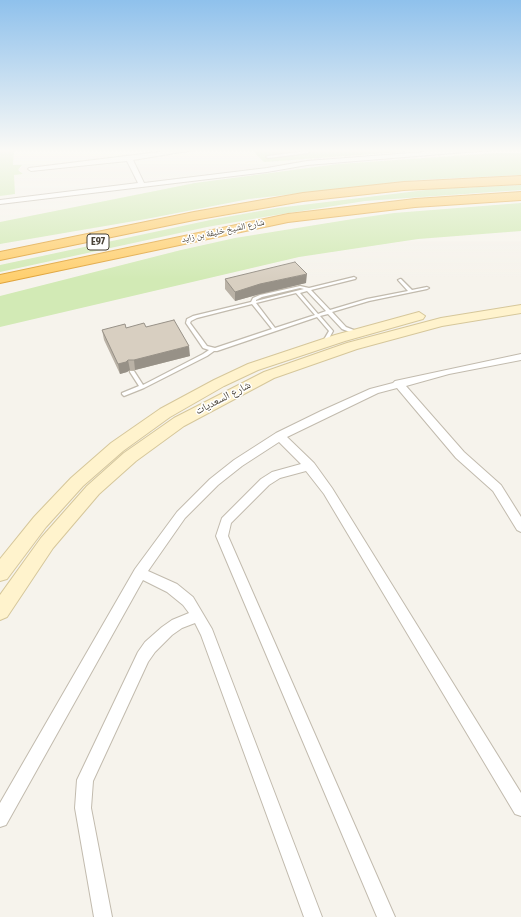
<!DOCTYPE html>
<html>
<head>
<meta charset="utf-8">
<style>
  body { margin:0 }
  canvas { display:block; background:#f6f3ec }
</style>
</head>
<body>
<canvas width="521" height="917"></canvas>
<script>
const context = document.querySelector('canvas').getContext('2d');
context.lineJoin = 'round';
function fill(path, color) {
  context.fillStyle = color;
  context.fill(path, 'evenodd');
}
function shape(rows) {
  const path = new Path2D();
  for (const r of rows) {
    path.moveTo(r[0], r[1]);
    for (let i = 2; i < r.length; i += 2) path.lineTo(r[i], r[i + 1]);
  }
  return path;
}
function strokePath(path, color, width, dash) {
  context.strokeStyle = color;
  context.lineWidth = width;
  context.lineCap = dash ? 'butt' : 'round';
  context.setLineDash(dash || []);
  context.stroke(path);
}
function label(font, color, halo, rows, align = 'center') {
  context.font = font + ' "Fira Sans Condensed","Noto Naskh Arabic",sans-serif';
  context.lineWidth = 3;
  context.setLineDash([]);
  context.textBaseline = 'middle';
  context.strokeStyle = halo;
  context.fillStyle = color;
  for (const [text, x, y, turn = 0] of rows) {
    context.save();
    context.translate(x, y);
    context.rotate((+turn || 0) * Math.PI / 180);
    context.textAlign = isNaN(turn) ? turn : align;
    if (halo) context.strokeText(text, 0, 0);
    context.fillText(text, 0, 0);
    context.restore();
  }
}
fill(shape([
  [0,150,14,150,13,165,22,165,18,170,23,174,14,175,15,194,0,196],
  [252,150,428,150,264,162],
  [497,153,521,153,521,175,418,180,249,199,146,219,0,244,0,222,195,183,338,164],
  [521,185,521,190,365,201,270,216,207,227,0,272,0,265,215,219,277,208,434,189],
  [521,203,521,231,418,239,299,257,0,327,0,296,181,250,235,238,359,218,394,213]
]), '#d2eab5');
const lane = shape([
  [307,151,309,152,308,153,268,158,266,157,268,156,307,151],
  [354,277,356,278,355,279,311,290,330,310,367,299,408,291,398,280,400,279,401,279,412,290,427,287,429,288,427,289,369,301,332,312,346,327,359,332,359,334,355,334,342,329,328,314,320,316,333,331,326,344,324,344,322,343,329,331,317,317,217,351,214,351,207,356,144,388,124,396,122,394,122,393,139,386,130,372,130,371,134,371,143,385,203,354,209,350,203,348,186,323,187,319,193,316,251,302,253,298,260,295,300,286,309,288,354,277],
  [300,288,304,289,256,301,256,300,262,297,300,288],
  [307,291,326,311,318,314,300,293,307,291],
  [296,293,315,315,275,328,256,303,296,293],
  [252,304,272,329,215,348,207,346,190,323,191,321,197,318,252,304]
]);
const street = shape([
  [175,150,193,150,133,160,144,183,267,168,307,161,450,150,490,150,307,165,267,172,0,204,0,200,138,183,127,161,31,171,28,169,29,168,175,150],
  [521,354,521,360,449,374,406,386,464,452,501,485,521,517,521,532,517,530,493,491,456,458,397,388,378,393,287,437,314,463,332,488,521,793,521,816,515,814,324,494,306,471,280,478,269,485,231,523,228,536,395,917,377,917,216,536,222,518,261,479,272,472,301,464,279,442,242,466,218,485,185,518,148,571,177,584,193,597,212,629,322,917,304,917,201,635,195,623,182,628,172,635,155,652,148,662,93,781,91,808,112,917,94,917,75,808,77,780,138,652,145,642,162,627,172,620,189,613,183,605,167,592,143,580,6,825,0,827,0,803,135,569,177,512,210,479,234,460,276,433,321,411,370,389,393,383,395,381,521,354]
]);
const secondary = shape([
  [521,305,521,313,442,326,357,349,274,378,184,426,136,461,99,494,53,548,7,617,0,620,0,595,41,538,87,486,124,453,174,418,264,372,347,343,441,318,521,305],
  [419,312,425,316,423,319,345,341,258,370,224,386,170,417,123,451,83,486,46,527,7,579,0,581,0,559,34,517,71,478,111,443,160,409,214,380,248,364,335,335,419,312]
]);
const highway = shape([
  [521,176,521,184,404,190,303,201,194,220,0,260,0,252,194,212,303,193,404,182,521,176],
  [521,192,521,200,415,207,288,222,0,283,0,275,288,214,415,199,521,192]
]);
strokePath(lane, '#c2bbae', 2.5);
strokePath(street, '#c2bbae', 2);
strokePath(secondary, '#d6c79b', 2);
strokePath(highway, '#e0a43c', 2);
fill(lane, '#fff');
fill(street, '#fff');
fill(secondary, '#fff3cd');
fill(highway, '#ffcf6e');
fill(shape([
  [225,279,306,283,260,294,235,301,225,289],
  [126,328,190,356,135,370,130,370,127,372,120,374,104,340,102,330]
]), '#bab2a6');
fill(shape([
  [307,274,306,283,260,294,235,301,235,292,260,284],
  [189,346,190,356,135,370,134,360],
  [128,360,130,370,127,372,120,374,118,364]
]), '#979187');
const building = shape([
  [295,262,307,274,260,284,235,292,225,279,295,262],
  [174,320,189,346,134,360,128,360,126,362,118,364,102,330,125,324,126,328,144,323,146,327,174,320]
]);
fill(building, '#d8cfc1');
strokePath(building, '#979187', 1);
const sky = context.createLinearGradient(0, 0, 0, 279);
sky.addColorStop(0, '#8fc1ec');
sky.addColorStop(0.54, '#fbfaf6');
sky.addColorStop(1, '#fbfaf600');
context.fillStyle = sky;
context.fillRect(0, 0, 521, 279);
label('9px', '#4b4439', '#fff', [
  ["شارع الشيخ خليفة بن زايد",223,231,-12]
]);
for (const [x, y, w] of [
  [98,242,22]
]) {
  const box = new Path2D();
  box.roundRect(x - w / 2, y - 8, w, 16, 3);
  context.fillStyle = '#fff';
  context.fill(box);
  strokePath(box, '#4b4439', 1);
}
label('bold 10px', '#4b4439', null, [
  ["E97",98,242]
]);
label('11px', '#4b4439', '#fff', [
  ["شارع السعديات",223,398,-27]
]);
</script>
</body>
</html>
